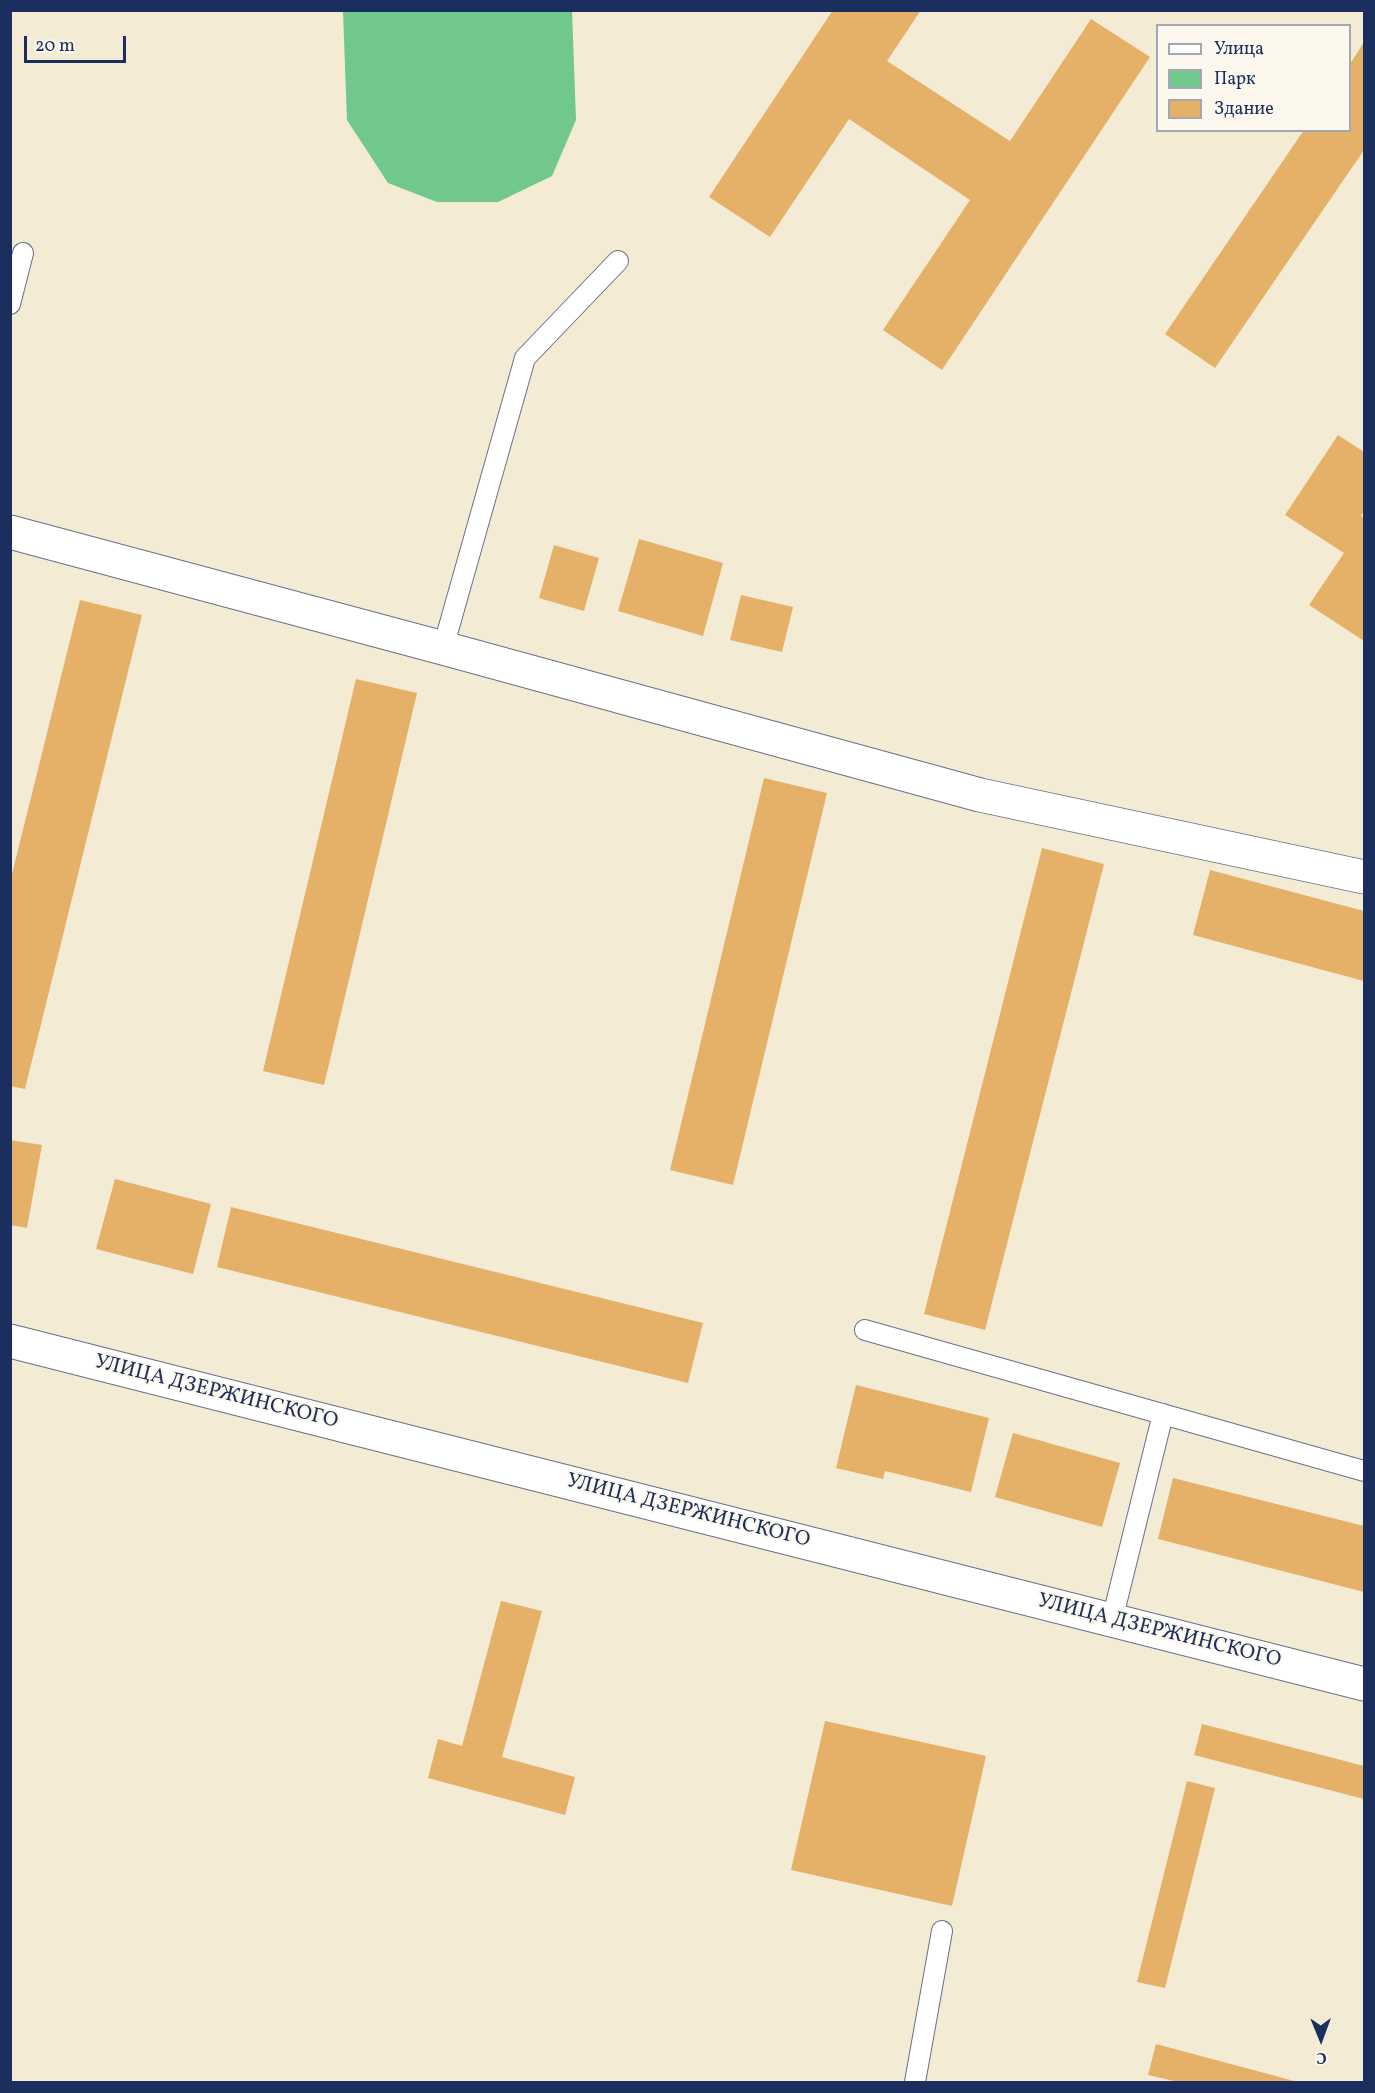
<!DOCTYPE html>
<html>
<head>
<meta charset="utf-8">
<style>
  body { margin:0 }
  #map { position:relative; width:1375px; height:2093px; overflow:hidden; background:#f3ebd4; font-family:Vollkorn,serif }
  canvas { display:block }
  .frame { position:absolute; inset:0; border:12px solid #1b2f5e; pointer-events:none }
  .legend { position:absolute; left:1156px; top:24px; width:195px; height:108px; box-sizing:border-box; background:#fbf7ec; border:2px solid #a1a7b3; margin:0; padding:8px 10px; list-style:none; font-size:18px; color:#1b2f5e }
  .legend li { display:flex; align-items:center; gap:12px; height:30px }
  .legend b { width:30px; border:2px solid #a1a7b3 }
  .north { position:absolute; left:1291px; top:2009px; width:60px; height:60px; -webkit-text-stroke:4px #fbf7ec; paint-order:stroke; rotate:179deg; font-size:16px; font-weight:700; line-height:24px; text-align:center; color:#1b2f5e }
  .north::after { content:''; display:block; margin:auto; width:21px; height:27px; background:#1b2f5e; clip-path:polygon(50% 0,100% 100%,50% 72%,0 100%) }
  .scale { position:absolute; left:24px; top:36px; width:102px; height:27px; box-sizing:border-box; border:3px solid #1b2f5e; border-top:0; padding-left:8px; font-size:18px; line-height:21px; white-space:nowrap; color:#1b2f5e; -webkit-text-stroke:4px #fbf7ec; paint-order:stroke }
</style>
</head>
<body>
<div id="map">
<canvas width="1375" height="2093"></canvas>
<div class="frame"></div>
<ul class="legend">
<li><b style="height:8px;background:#fff"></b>Улица</li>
<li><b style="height:16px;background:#71c88d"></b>Парк</li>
<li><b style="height:16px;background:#e5b169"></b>Здание</li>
</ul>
<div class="north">С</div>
<div class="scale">20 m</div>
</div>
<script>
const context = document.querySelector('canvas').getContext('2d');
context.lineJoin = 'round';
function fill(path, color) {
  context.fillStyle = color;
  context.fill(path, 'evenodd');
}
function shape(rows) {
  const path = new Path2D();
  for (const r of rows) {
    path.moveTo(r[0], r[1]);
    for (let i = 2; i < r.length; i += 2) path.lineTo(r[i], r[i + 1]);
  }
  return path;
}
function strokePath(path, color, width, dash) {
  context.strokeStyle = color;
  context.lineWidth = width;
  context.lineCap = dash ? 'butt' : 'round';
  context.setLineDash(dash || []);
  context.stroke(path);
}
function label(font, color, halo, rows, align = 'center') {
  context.font = font + ' Vollkorn,serif';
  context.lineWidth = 4.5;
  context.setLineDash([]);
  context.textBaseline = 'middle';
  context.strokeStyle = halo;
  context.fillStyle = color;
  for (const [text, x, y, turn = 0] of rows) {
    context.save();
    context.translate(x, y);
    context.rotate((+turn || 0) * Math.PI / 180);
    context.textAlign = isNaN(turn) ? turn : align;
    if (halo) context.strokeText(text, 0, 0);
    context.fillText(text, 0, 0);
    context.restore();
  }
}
fill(shape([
  [343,11,572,11,576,120,552,176,498,202,437,202,388,183,347,120]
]), '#71c88d');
fill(shape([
  [833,10,921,10,887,61,1010,141,1091,19,1150,57,942,370,883,330,970,200,849,119,770,237,709,197],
  [1364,42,1364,150,1215,368,1165,334,1304,130,1350,130,1350,64],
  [1338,435,1364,452,1364,511,1361,516,1364,518,1364,641,1309,605,1344,553,1285,515],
  [639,539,723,563,703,636,618,611],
  [554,545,599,558,584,611,539,598],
  [741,595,793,607,782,652,730,640],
  [80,600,142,615,25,1089,10,1086,10,882],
  [356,679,417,693,324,1085,263,1071],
  [764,778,827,793,733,1185,670,1170],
  [1042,848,1104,864,985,1330,924,1314],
  [1210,870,1364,911,1364,981,1193,935],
  [10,1140,42,1145,27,1228,10,1225],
  [115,1179,211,1204,193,1274,96,1249],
  [231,1207,703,1323,688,1383,217,1267],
  [856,1385,989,1418,971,1492,885,1471,883,1479,836,1468],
  [1013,1433,1120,1463,1102,1527,995,1497],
  [1173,1478,1364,1526,1364,1592,1158,1539],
  [501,1601,542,1611,502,1757,575,1777,565,1815,428,1778,438,1739,462,1746],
  [825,1721,986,1756,952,1906,791,1870],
  [1202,1724,1364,1766,1364,1799,1194,1755],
  [1187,1781,1215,1788,1165,1988,1137,1982],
  [1156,2044,1298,2082,1178,2082,1148,2075]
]), '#e5b169');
const service = shape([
  [10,304,23,253],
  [443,648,525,358,618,261],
  [865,1330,1364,1471],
  [1112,1620,1163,1414],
  [915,2082,942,1931]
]);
const minor = shape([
  [10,532,443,648,980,795,1364,877],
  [10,1341,1364,1684]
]);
strokePath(service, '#677187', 22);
strokePath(minor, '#677187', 35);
strokePath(service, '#fff', 20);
strokePath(minor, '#fff', 33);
label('21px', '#1b2f5e', '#fbf7ec', [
  ["УЛИЦА ДЗЕРЖИНСКОГО",216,1393,14],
  ["УЛИЦА ДЗЕРЖИНСКОГО",688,1512,14],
  ["УЛИЦА ДЗЕРЖИНСКОГО",1159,1632,14]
]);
</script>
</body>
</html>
